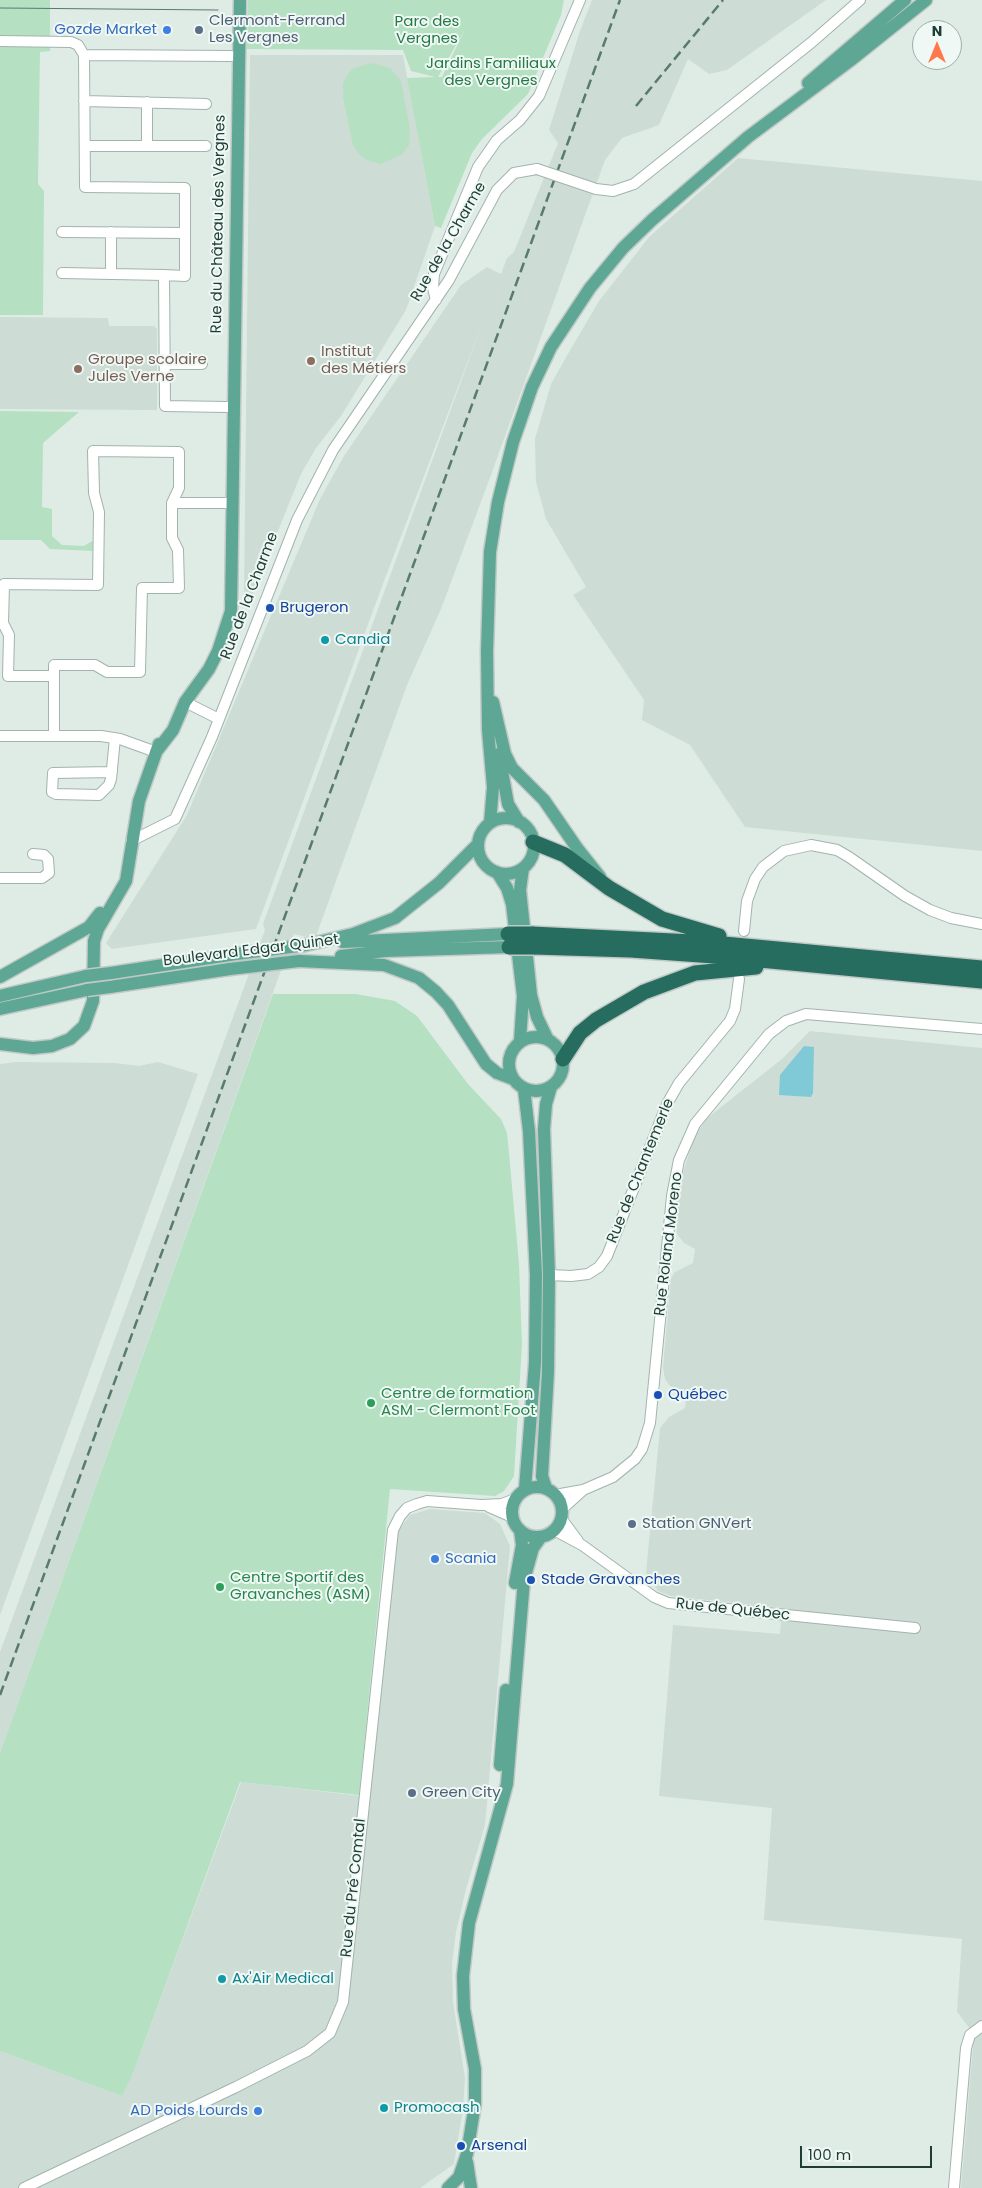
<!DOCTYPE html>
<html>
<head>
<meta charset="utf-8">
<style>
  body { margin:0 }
  #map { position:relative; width:982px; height:2188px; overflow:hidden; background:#dfece6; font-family:Poppins,sans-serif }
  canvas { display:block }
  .north { position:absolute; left:912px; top:20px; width:50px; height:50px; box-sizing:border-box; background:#eff8f4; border:1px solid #9baea8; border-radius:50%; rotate:0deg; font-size:14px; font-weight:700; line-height:20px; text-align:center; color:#1e3e35 }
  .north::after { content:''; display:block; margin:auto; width:18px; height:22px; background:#ff774a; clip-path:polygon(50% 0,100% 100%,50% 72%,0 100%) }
  .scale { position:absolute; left:800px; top:2146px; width:132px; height:22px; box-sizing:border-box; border:2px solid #1e3e35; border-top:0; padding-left:6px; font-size:15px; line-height:18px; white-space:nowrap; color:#1e3e35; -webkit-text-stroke:4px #eff8f4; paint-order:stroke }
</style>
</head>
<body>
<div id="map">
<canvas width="982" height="2188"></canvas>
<div class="north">N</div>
<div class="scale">100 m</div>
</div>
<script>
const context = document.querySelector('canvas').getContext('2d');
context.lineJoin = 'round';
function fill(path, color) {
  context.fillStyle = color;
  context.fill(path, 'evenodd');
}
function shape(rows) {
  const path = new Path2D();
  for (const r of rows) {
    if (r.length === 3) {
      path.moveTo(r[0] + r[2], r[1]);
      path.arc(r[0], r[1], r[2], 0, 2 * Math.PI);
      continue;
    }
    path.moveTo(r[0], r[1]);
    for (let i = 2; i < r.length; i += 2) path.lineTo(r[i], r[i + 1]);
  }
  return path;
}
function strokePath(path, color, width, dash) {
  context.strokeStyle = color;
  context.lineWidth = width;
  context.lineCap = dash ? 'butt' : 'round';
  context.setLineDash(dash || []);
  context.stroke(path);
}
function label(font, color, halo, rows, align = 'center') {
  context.font = font + ' Poppins,sans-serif';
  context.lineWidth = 4;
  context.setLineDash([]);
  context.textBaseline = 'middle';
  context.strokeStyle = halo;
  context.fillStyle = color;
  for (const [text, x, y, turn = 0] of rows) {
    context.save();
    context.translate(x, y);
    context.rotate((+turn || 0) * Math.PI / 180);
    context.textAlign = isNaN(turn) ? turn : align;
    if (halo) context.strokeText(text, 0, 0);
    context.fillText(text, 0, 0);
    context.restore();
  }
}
fill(shape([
  [592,0,826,0,727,70,709,74,688,59,659,125,622,138,605,160,491,475,441,609,407,685,315,939,294,934,0,1753,0,1652,265,930,263,924,482,324,384,581,256,929,112,949,106,943,187,815,320,499,344,456,461,285,487,267,501,274,507,258,514,252,558,143,549,130,580,31],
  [250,55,403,55,435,226,406,310,341,416,316,448,301,474,250,600,244,597],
  [738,158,982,181,982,851,745,827,690,745,642,720,644,700,573,595,586,587,546,519,536,482,535,439,551,384,565,359,599,301,649,237],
  [0,317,108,318,109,326,154,326,157,329,157,410,0,409],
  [810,1031,982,1048,982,2188,961,2188,974,2034,957,2012,962,1939,764,1920,772,1808,659,1796,673,1625,780,1634,782,1608,671,1596,658,1591,646,1573,660,1428,669,1417,685,1408,687,1392,670,1386,665,1379,663,1367,671,1278,675,1272,693,1263,695,1249,684,1243,677,1234,676,1221,678,1189,693,1140,706,1119,782,1059],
  [15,1062,115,1063,139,1066,158,1062,198,1074,0,1615,0,1064],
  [430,1509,485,1513,500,1524,510,1546,485,1825,466,1889,456,1932,452,1964,453,2002,465,2078,463,2109,454,2164,420,2188,0,2188,0,2051,122,2096,132,2076,241,1782,370,1797,398,1531,410,1515]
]), '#cddcd5');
fill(shape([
  [0,0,50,0,50,51,40,52,38,184,44,191,43,315,0,315],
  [248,0,564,0,561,15,528,94,482,139,472,153,441,228,435,226,407,78,435,77,411,71,403,50,247,49],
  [465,29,442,77,438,77],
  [371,63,390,68,401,81,410,130,409,145,402,154,381,164,367,160,359,154,353,145,343,97,343,84,347,75,354,68],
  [0,411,79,412,43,443,42,507,52,509,52,536,62,545,84,546,94,540,94,551,50,549,41,540,0,540],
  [273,994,356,994,395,1001,417,1016,468,1084,501,1119,507,1133,509,1153,519,1264,522,1344,514,1476,504,1491,495,1496,390,1489,359,1795,240,1782,132,2076,122,2096,0,2051,0,1753]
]), '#b5e0c1');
fill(shape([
  [804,1046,814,1047,813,1093,811,1097,779,1095,780,1075]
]), '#80cad8');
const minor = shape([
  [0,41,71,42,78,45,84,55],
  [84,55,85,187,185,188,185,276,164,275,165,406,227,407],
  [84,55,231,56],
  [84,101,206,104],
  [147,145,147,102],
  [85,146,206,146],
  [596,189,613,191,634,184,812,42,860,0],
  [62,232,185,233],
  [62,273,164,275],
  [111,274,111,232],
  [436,300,433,288,434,274,478,167,497,140,520,120,539,96,580,0],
  [164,364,202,364],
  [172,503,233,503],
  [185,702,219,719],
  [0,736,101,736,120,739,156,752],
  [54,736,54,665,95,665,107,672,140,672,142,588,179,588,178,550,172,538,172,503,179,488,179,452,93,451,94,493,99,512,98,585,4,584,3,623,9,635,8,676,54,676],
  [112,772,53,773,52,792,56,794,99,795,109,785,111,779,115,738],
  [131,841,175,819,212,737,297,520,333,450,449,280,497,190,514,173,537,169],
  [0,878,42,878,49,873,48,859,44,855,33,854],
  [744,931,747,901,755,879,763,867,784,851,811,845,837,850,849,857,905,896,930,910,951,918,982,924],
  [549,1275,571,1276,588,1274,599,1267,607,1256,667,1104,679,1083,730,1021,735,1009,739,979],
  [555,1495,583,1490,613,1477,635,1459,642,1449,650,1423,672,1196,679,1160,695,1124,769,1034,786,1021,806,1014,982,1029],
  [489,1507,512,1517],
  [562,1509,582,1491],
  [561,1518,578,1541],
  [554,1530,582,1545,654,1597,668,1603,915,1628],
  [24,2188,236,2087,307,2051,330,2033,343,2002,393,1530,400,1516,407,1508,417,1504,427,1501,481,1505,502,1504,515,1499],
  [954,2188,966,2048,970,2035,982,2026]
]);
const major = shape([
  [808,83,905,0],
  [493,702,505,754,512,768,544,800,577,848,600,877],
  [156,752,173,730,185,702,209,669,218,651,231,611,240,0],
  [499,754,508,804,519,822],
  [506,846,28],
  [490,823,493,787,488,730,487,652,490,552,498,502,513,442,532,387,551,347,590,288,623,248,652,220,748,137,851,60,926,0],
  [523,868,520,890,531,995,537,1017,547,1038],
  [497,872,507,888,512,904,523,996,520,1041],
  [343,942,508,934],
  [306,945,353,934,395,918,439,883,478,844],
  [341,956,385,951,509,947],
  [299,961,384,965,419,978,436,992,448,1005,486,1064,497,1073,513,1079],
  [111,973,236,954],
  [0,977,89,927,100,913],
  [110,987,230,969],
  [0,996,86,976],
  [0,1009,87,990],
  [536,1064,27],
  [0,1044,33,1048,52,1046,70,1039,84,1026,93,1001,94,941,98,929,126,881,139,801,159,744],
  [524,1089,529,1131,536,1275,535,1363,525,1489],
  [537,1512,25],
  [546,1488,542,1476,548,1372,549,1275,544,1129,546,1104,551,1087],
  [515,1583,522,1545,520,1530],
  [500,1765,506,1690],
  [467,2162,471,2188],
  [448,2188,459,2177,467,2154,475,2104,475,2069,464,2009,463,1976,469,1923,507,1784,524,1580,533,1548,541,1537]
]);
const highway = shape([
  [533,842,565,855,609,888,662,919,719,936],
  [532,934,713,943,982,968],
  [534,947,631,950,728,957,982,981],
  [563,1059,580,1033,596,1020,644,992,695,973,756,967]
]);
strokePath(minor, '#a1b4ad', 12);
strokePath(major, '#c0c9c6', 15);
strokePath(highway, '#c0c9c6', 18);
strokePath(minor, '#fff', 10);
strokePath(major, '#5ea794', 12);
strokePath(highway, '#266d5f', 15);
strokePath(shape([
  [0,8,218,10]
]), '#587a71', 1);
strokePath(shape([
  [636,106,723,0],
  [0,1695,620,0]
]), '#587a71', 2.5, [10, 5]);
const minorBridge = shape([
  [537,169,596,189]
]);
const majorBridge = shape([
  [236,954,306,945],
  [230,969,299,961],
  [86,976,111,973],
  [87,990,110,987]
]);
const highwayBridge = shape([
  [508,934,532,934],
  [509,947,534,947]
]);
strokePath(minorBridge, '#a1b4ad', 12, []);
strokePath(majorBridge, '#c0c9c6', 15, []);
strokePath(highwayBridge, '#c0c9c6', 18, []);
strokePath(minorBridge, '#fff', 10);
strokePath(majorBridge, '#5ea794', 12);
strokePath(highwayBridge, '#266d5f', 15);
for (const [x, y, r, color] of [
  [167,30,5,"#3f7fe0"],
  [199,30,5,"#5c6f8a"],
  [311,361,5,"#8d6e63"],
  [78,369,5,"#8d6e63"],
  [270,608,5,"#1a4fb4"],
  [325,640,5,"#0f9aa8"],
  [658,1395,5,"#1a4fb4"],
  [371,1403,5,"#2e9e5b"],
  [632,1524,5,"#5c6f8a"],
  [435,1559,5,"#3f7fe0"],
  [531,1580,5,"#1a4fb4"],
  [220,1587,5,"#2e9e5b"],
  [412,1793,5,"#5c6f8a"],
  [222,1979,5,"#0f9aa8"],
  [384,2108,5,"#0f9aa8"],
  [258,2111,5,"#3f7fe0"],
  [461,2146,5,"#1a4fb4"]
]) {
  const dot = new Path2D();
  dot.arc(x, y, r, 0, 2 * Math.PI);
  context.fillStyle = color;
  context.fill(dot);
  strokePath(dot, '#eff8f4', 2);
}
label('15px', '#4e5e75', '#eff8f4', [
  ["Clermont-Ferrand",209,21],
  ["Les Vergnes",209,38],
  ["Station GNVert",642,1524],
  ["Green City",422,1793]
], 'left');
label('15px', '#247945', '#eff8f4', [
  ["Parc des",427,22],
  ["Vergnes",427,39],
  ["Jardins Familiaux",491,64],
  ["des Vergnes",491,81]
]);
label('15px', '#366cbe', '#eff8f4', [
  ["Gozde Market",157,30],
  ["Scania",445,1559,"left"],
  ["AD Poids Lourds",248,2111]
], 'right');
label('15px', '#1e3e35', '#eff8f4', [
  ["Rue du Château des Vergnes",219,224,-89],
  ["Rue de la Charme",449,242,-60],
  ["Rue de la Charme",250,596,-69],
  ["Boulevard Edgar Quinet",251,951,-7],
  ["Rue de Chantemerle",641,1171,-68],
  ["Rue Roland Moreno",669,1244,-83],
  ["Rue de Québec",733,1610,6],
  ["Rue du Pré Comtal",354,1888,-84]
]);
label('15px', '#785e54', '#eff8f4', [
  ["Institut",321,352],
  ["des Métiers",321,369],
  ["Groupe scolaire",88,360],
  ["Jules Verne",88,377]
], 'left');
label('15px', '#164399', '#eff8f4', [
  ["Brugeron",280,608],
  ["Québec",668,1395],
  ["Stade Gravanches",541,1580],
  ["Arsenal",471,2146]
], 'left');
label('15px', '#0d838f', '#eff8f4', [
  ["Candia",335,640],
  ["Ax'Air Medical",232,1979],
  ["Promocash",394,2108]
], 'left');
label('15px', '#27864d', '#eff8f4', [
  ["Centre de formation",381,1394],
  ["ASM - Clermont Foot",381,1411],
  ["Centre Sportif des",230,1578],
  ["Gravanches (ASM)",230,1595]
], 'left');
</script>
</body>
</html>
